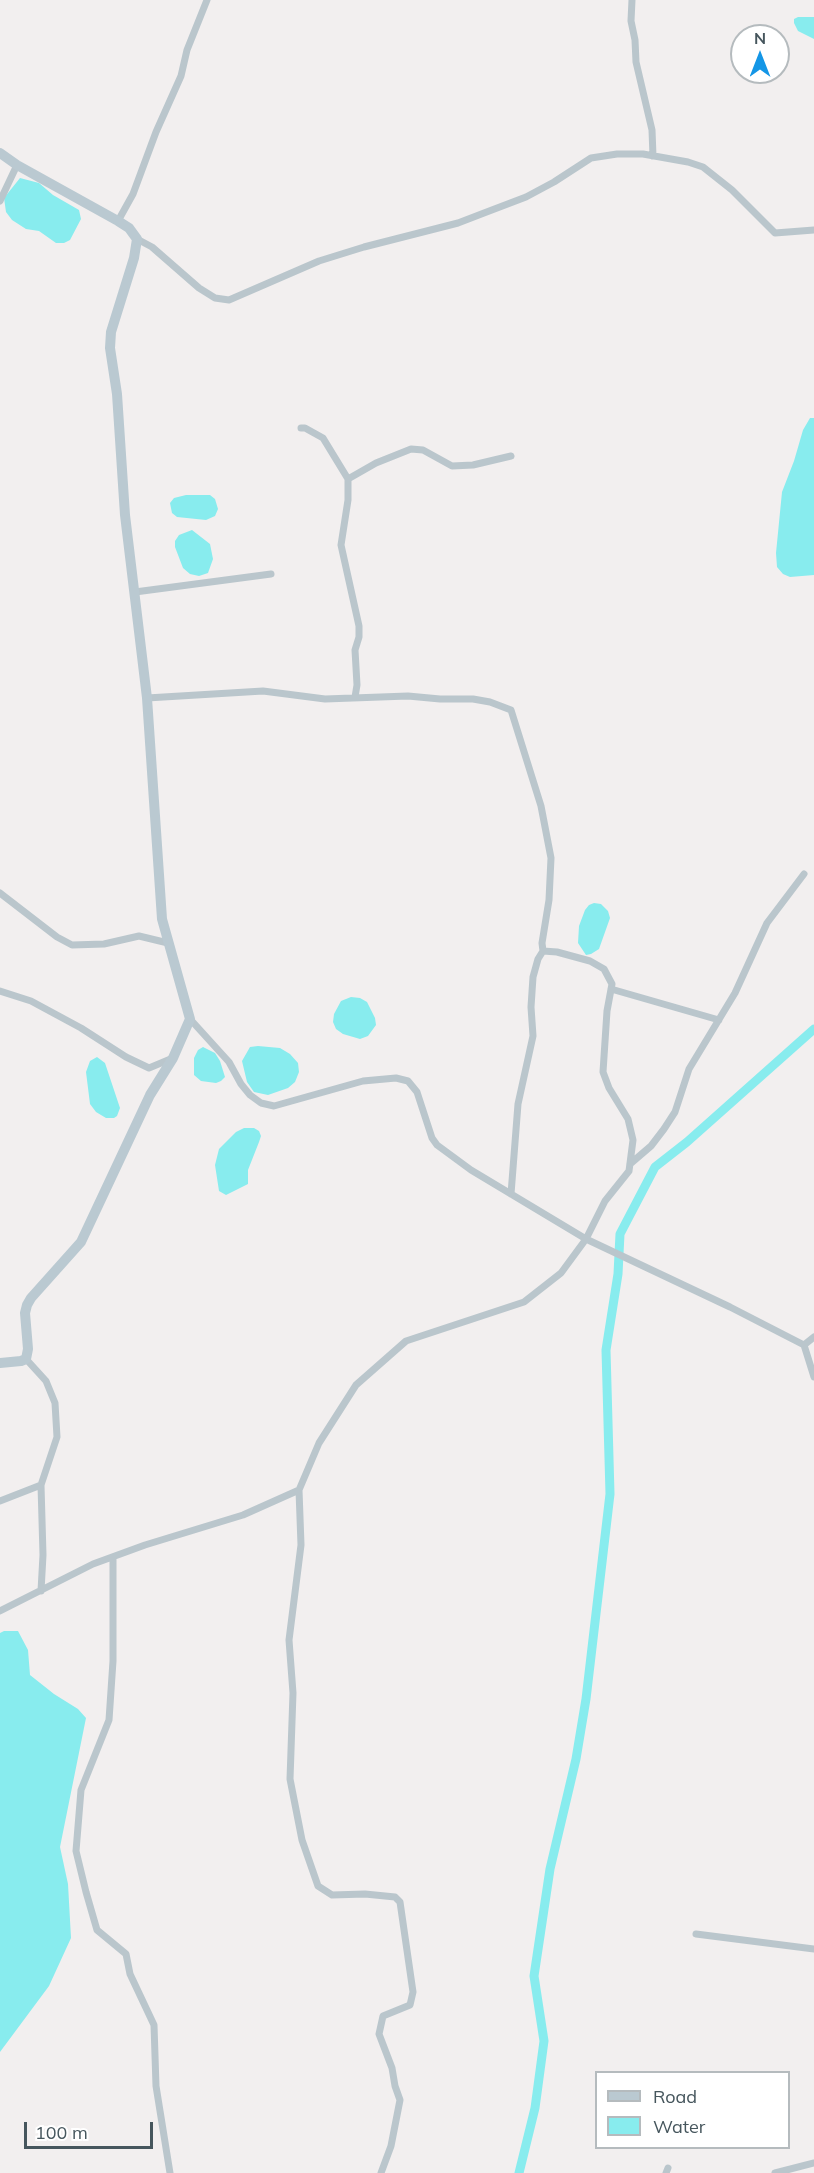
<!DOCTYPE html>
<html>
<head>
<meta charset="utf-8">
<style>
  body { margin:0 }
  #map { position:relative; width:814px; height:2173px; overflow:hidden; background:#f2efef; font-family:Mulish,sans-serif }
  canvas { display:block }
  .legend { position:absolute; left:595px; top:2071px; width:195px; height:78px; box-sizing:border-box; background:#fff; border:2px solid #b5bbbe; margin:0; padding:8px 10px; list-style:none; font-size:18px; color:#46565d }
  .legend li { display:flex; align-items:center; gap:12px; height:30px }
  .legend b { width:30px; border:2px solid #b5bbbe }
  .north { position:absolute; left:730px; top:24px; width:60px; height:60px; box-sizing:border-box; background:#fff; border:2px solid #b5bbbe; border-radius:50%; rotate:0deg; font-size:16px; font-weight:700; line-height:24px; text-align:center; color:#46565d }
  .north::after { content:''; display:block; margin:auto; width:21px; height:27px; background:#1496e6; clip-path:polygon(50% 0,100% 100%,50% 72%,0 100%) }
  .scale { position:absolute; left:24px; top:2122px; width:129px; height:27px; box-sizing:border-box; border:3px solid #46565d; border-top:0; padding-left:8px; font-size:18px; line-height:21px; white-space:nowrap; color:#46565d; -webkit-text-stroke:4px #fff; paint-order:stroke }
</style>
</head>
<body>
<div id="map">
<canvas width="814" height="2173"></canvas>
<ul class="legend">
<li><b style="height:8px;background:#bac9d1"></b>Road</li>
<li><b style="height:16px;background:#88ecee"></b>Water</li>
</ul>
<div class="north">N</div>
<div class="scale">100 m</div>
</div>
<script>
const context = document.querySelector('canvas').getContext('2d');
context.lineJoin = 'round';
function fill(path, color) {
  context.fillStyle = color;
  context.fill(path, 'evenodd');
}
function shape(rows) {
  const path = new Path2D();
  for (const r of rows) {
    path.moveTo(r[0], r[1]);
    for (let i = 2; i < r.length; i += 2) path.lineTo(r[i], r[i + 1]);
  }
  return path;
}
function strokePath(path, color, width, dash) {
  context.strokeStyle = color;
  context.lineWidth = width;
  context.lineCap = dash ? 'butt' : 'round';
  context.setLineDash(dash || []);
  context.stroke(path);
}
fill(shape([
  [798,17,814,17,814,39,798,31,794,23,794,19],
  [20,178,39,183,53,195,79,210,81,219,70,240,64,243,56,243,39,231,26,229,12,220,6,212,4,198],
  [810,418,814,418,814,575,790,577,783,574,777,567,776,553,782,492,794,461,803,430],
  [186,495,210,495,215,499,218,509,215,516,206,520,177,517,172,513,170,503,174,498],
  [192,530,210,544,213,559,208,573,199,576,190,574,183,568,175,547,175,541,179,535],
  [594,903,601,904,608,911,610,918,599,949,591,954,586,955,578,943,579,926,585,910,589,905],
  [351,997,360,998,367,1002,375,1018,376,1025,368,1036,360,1039,343,1034,336,1029,333,1022,334,1014,341,1001],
  [258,1046,280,1048,290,1054,298,1063,299,1072,295,1082,288,1088,268,1095,254,1092,247,1082,242,1061,250,1047],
  [203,1047,215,1053,220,1061,225,1077,221,1081,216,1083,201,1081,194,1075,194,1058,198,1050],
  [97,1057,105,1063,120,1108,117,1116,114,1118,106,1118,96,1112,90,1104,86,1072,90,1061],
  [244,1128,254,1128,259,1131,261,1136,259,1142,248,1170,248,1184,226,1195,219,1191,215,1165,219,1149,236,1132],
  [4,1631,18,1631,28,1650,30,1675,54,1694,78,1709,86,1718,60,1847,68,1884,71,1938,49,1986,0,2052,0,1633]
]), '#88ecee');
strokePath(shape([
  [519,2173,535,2108,544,2041,534,1976,550,1869,576,1759,586,1699,610,1494,606,1350,618,1274,620,1234,655,1167,687,1142,814,1029]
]), '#88ecee', 9);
strokePath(shape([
  [632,0,631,21,635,40,636,62,652,130,653,156],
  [0,201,17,165],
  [118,221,133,194,156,132,181,76,187,50,207,0],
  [137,239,152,247,199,288,215,298,229,300,319,261,364,247,458,223,484,213,526,197,554,182,591,158,617,154,643,154,688,162,703,167,732,190,775,233,814,230],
  [301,428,305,428,323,438,348,479],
  [135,592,271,574],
  [355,697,357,685,355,650,359,637,359,626,341,545,348,500,348,479,376,463,411,449,423,450,452,466,473,465,511,456],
  [0,893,57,937,72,945,104,944,139,936,168,943],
  [611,989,719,1020],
  [0,991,31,1001,81,1028,126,1057,149,1068,173,1058],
  [190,1019,229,1062,241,1084,250,1095,261,1103,274,1106,363,1081,396,1078,408,1081,417,1092,432,1138,437,1145,471,1170,586,1239,730,1307,804,1345,814,1377],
  [630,1164,651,1146,664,1129,675,1112,689,1069,735,993,767,923,804,874],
  [511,1194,518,1104,533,1036,531,1007,533,977,538,959,543,951],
  [804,1345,814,1337],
  [26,1359,46,1381,55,1403,57,1437,41,1485,43,1555,41,1591],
  [299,1490,301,1545,289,1640,293,1693,290,1779,302,1840,318,1886,332,1895,365,1894,395,1897,400,1902,413,1992,410,2005,383,2016,379,2034,392,2068,395,2086,400,2100,391,2146,381,2173],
  [0,1501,41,1485],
  [113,1557,113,1661,109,1720,81,1790,76,1851,86,1892,97,1930,126,1954,130,1974,154,2025,156,2086,170,2173],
  [0,1611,93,1564,145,1545,243,1515,299,1490,319,1443,356,1385,406,1341,524,1302,561,1273,586,1239,605,1201,629,1171,633,1140,628,1119,609,1088,603,1072,607,1011,612,984,604,969,590,961,557,952,543,951,542,943,549,900,551,858,541,806,511,710,490,702,473,699,440,699,408,696,325,699,263,691,147,698],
  [696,1934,814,1949],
  [666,2173,668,2168],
  [775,2173,814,2163]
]), '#bac6cc', 7);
strokePath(shape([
  [0,153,17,165,118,221,129,228,137,239,134,258,111,332,110,348,117,394,125,515,147,698,162,919,190,1019,173,1058,150,1095,81,1242,31,1298,27,1305,25,1313,28,1349,26,1359,21,1361,0,1363]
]), '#bac9d1', 10);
</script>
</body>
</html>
